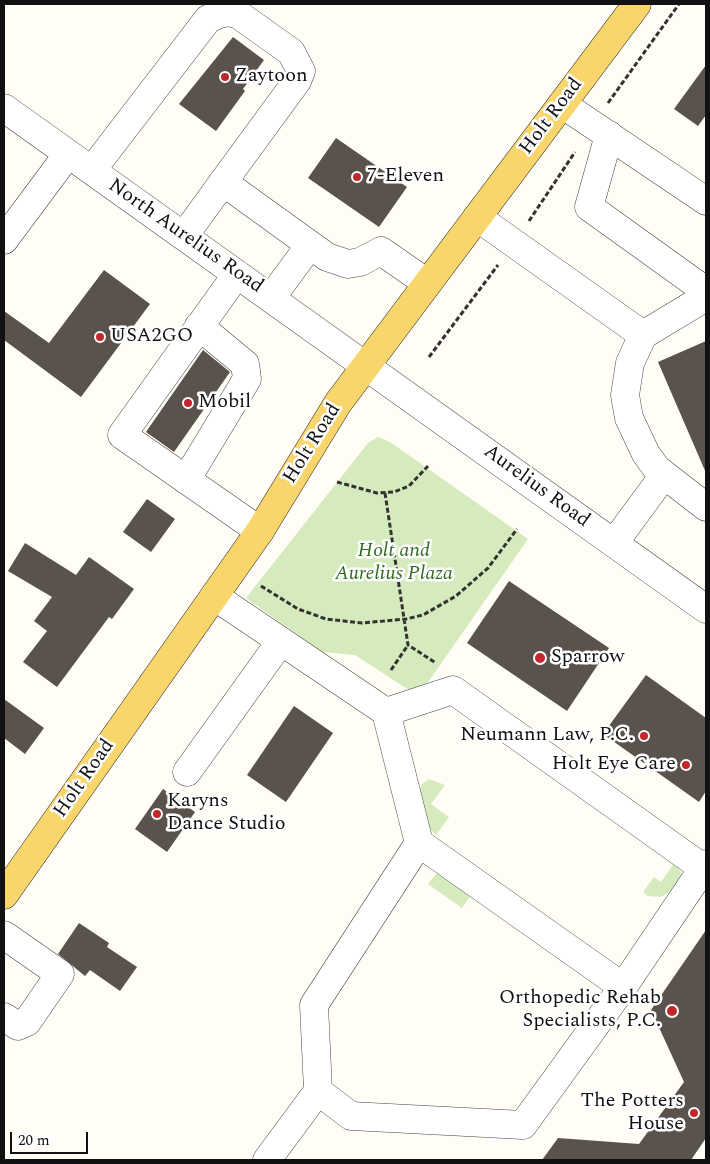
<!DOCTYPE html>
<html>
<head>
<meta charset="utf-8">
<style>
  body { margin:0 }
  #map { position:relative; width:710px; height:1164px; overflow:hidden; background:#fffdf5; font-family:Spectral,serif }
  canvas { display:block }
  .frame { position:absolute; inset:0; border:5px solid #111; pointer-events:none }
  .scale { position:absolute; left:10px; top:1132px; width:78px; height:22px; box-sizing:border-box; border:2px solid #111; border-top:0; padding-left:6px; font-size:15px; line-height:18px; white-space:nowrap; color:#111; -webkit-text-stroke:4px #fff; paint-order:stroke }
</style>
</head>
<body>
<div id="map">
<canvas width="710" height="1164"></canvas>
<div class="frame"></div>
<div class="scale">20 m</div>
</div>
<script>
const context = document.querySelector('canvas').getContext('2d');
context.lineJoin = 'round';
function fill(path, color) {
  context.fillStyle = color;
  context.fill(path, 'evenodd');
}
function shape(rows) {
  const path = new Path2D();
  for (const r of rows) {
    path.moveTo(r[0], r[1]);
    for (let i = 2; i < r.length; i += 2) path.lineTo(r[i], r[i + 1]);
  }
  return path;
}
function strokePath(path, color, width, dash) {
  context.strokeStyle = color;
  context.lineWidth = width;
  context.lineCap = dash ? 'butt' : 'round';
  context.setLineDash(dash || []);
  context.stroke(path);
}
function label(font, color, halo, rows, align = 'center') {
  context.font = font + ' Spectral,serif';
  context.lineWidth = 5;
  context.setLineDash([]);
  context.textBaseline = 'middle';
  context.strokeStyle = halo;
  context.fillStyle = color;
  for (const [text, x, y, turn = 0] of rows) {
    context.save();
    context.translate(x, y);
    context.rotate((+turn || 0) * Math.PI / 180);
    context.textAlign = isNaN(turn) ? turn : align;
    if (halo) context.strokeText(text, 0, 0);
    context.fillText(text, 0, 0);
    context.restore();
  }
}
fill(shape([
  [378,437,390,442,528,539,424,688,412,692,355,655,322,652,246,598,368,443],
  [429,779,445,785,431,804,449,817,436,835,427,826,420,789,422,784],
  [674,863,681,872,682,879,675,888,661,897,648,896,643,892,654,877,661,882],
  [443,873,470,896,462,908,428,884,436,874]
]), '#d5ebbd');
fill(shape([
  [233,37,264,60,243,89,245,91,216,131,179,104],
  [706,65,706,115,698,126,674,109],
  [336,138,407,187,379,227,308,178],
  [104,270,150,304,81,397,4,340,4,311,49,343],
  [706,341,706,473,658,362],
  [203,350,230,372,174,452,146,432],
  [147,499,175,519,151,552,123,532],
  [25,543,76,575,89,557,134,589,112,619,109,617,57,687,23,662,47,631,34,621,52,597,8,571],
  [509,581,609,648,567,711,467,643],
  [646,675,706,718,706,791,699,802,603,734],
  [4,699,44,728,25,754,4,738],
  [294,706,333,733,286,802,247,775],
  [163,789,195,812,167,852,135,829],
  [79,923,109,943,107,947,137,967,120,991,90,970,85,976,58,954],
  [706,930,706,1138,691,1160,542,1160,558,1138,639,1144,684,1082,651,1010]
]), '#5a524d');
const minor = shape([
  [562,104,706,201],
  [4,108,706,609],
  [609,135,589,207,706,291],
  [92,170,208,19,219,14,230,12,239,15,291,52,301,71,297,81,223,182],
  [477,217,643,335],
  [184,236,223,182,327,257,348,264,360,262,381,251,427,283],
  [4,240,68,154],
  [237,274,122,435,260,531],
  [706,297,643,335,630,363,625,395,629,418,646,454,657,469,706,507],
  [271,298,310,245],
  [186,480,247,379,245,364,199,326],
  [614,543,664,475],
  [214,596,386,712,419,843,623,987,706,864],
  [386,712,453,690,703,868],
  [187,772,281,641],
  [4,935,60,974,27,1022,18,1026,4,1017],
  [318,1091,314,1005,419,843],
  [267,1160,318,1091,351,1116,523,1125,623,987]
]);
const major = shape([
  [4,895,260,531,338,403,637,4]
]);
strokePath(minor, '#444', 29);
strokePath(major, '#222', 29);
strokePath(shape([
  [608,103,679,4],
  [529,221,575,152],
  [429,357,498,265],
  [337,482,377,493,394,492,409,486,428,466],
  [385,493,408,645,436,663],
  [261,586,298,609,326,619,362,623,406,619,423,615,456,596,488,568,517,529],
  [391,670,408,645]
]), '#333', 3, [5, 2.5]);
strokePath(minor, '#fff', 28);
strokePath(major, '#f9d66b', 28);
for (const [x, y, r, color] of [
  [225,77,5,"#c4262e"],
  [357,177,5,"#c4262e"],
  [100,337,5,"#c4262e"],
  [188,403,5,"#c4262e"],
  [540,658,6,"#c4262e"],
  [644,736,5,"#c4262e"],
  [686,765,5,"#c4262e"],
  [157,814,5,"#c4262e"],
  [672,1011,6,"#c4262e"],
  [694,1113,5,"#c4262e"]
]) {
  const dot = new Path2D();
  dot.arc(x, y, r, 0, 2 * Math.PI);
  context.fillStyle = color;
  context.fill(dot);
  strokePath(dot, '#fff', 2);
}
label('20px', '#111', '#fff', [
  ["Zaytoon",235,77],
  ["7-Eleven",367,177],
  ["USA2GO",110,337],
  ["Mobil",198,403],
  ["Sparrow",551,658],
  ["Neumann Law, P.C.",634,736,"right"],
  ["Holt Eye Care",676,765,"right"],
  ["Karyns",167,802],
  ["Dance Studio",167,825],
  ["Orthopedic Rehab",661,999,"right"],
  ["Specialists, P.C.",661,1022,"right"],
  ["The Potters",684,1102,"right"],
  ["House",684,1125,"right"]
], 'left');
label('20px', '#111', '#fff', [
  ["Holt Road",552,117,-53],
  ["North Aurelius Road",185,237,35],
  ["Holt Road",313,444,-58],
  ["Aurelius Road",536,487,36],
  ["Holt Road",85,779,-55]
]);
label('italic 20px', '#2f6b1f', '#fff', [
  ["Holt and",394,552],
  ["Aurelius Plaza",394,575]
]);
</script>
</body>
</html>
